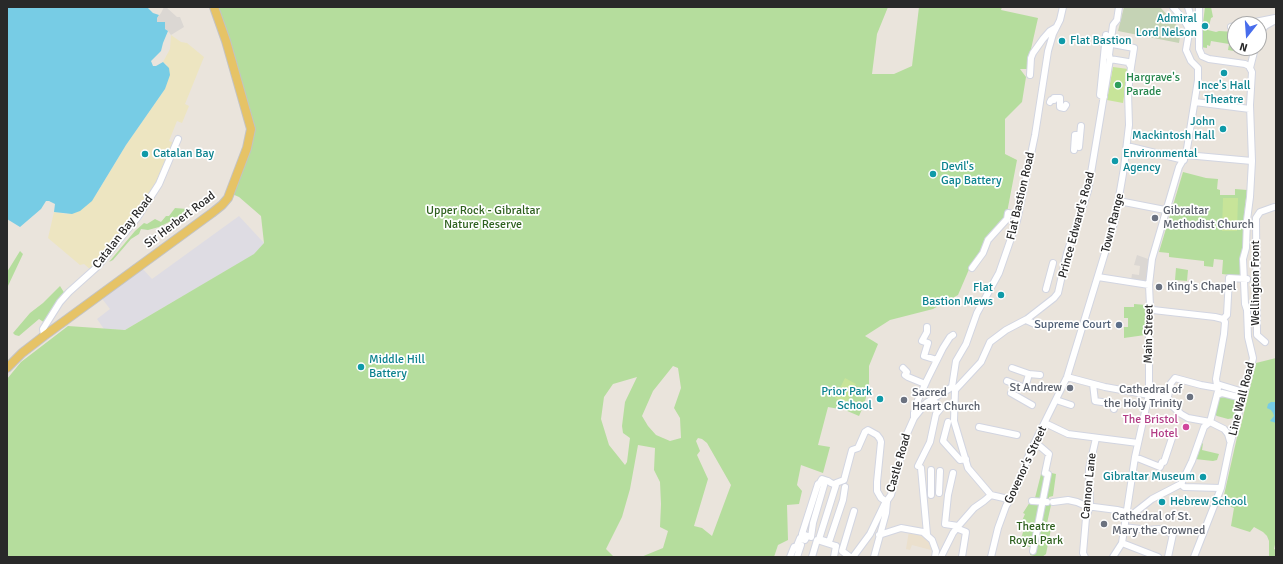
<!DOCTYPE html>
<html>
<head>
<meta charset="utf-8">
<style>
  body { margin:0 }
  #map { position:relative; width:1283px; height:564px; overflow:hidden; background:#eae4dc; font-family:Signika,sans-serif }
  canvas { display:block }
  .frame { position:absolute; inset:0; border:8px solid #292929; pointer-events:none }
  .north { position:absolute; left:1227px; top:16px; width:40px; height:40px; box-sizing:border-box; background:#fff; border:1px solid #a9a9a9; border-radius:50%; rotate:197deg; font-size:11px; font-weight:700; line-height:16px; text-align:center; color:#292929 }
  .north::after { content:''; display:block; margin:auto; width:14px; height:18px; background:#486dec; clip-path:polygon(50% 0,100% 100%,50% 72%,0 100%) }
</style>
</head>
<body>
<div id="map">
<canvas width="1283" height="564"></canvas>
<div class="frame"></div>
<div class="north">N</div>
</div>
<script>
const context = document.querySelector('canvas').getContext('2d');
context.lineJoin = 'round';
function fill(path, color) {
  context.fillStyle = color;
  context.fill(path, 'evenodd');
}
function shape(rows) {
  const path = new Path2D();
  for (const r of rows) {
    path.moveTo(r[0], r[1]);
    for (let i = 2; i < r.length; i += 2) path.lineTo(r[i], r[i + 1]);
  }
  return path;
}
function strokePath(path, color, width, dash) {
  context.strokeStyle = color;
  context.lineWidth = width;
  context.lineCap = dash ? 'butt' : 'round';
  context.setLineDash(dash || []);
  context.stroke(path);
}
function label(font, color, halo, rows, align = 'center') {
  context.font = font + ' Signika,sans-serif';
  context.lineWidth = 3.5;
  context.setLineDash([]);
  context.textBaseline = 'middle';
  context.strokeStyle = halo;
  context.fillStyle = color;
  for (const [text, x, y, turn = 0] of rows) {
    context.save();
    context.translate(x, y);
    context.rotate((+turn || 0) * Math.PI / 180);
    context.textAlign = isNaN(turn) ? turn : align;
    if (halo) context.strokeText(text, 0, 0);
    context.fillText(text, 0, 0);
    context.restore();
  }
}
fill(shape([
  [239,216,264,243,255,254,125,330,104,329,97,319,110,309,100,296,141,267,152,279]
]), '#dedce3');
fill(shape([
  [909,531,923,534,931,542,932,546,931,550,912,545,910,550,906,549]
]), '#ebe0cd');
fill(shape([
  [214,7,888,7,877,34,872,74,894,74,912,66,919,7,1002,7,1001,10,1038,18,1029,58,1028,69,1020,69,1026,77,1022,102,1005,119,1005,154,1017,160,1006,218,970,267,958,295,933,309,890,320,865,336,878,344,869,366,869,386,864,405,859,416,845,410,828,407,818,445,830,447,823,473,801,465,797,485,802,491,799,504,787,505,788,540,778,545,774,557,641,557,663,548,668,531,660,527,661,504,660,482,654,470,655,448,638,445,630,489,622,517,606,549,614,557,7,557,7,379,21,362,68,326,125,330,254,254,264,243,261,216,239,197,230,193,251,134],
  [673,366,678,368,681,388,674,408,680,418,681,438,670,441,656,435,648,426,642,416,653,391],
  [637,377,625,402,622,426,623,433,630,438,627,462,625,465,609,445,601,419,604,397,613,384],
  [698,438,702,439,707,443,731,485,712,536,702,528,694,526,708,479,697,455,700,451,696,441],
  [1205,7,1211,7,1213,17,1211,18,1208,30,1216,32,1219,31,1235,32,1235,48,1253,48,1252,54,1228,50,1229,44,1211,41,1210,46,1207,45,1207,48,1200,47],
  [1183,172,1206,178,1218,179,1217,189,1220,190,1220,195,1235,195,1235,189,1247,190,1243,223,1243,250,1240,258,1241,274,1239,276,1222,274,1223,260,1214,259,1213,267,1204,266,1204,261,1169,257,1169,253,1159,252],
  [175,208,187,209,191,213,187,215,175,217,169,222,159,227,148,230,141,229,139,234,131,239,113,260,109,262,135,231,144,223,147,224,155,219,161,222,166,216,169,216],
  [20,251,23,254,7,288,7,272],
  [1176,268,1188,270,1187,281,1175,280],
  [60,286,65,294,45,323,39,319,19,336,15,335,13,333,30,313,43,303],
  [1134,304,1147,305,1145,335,1124,338,1124,327,1128,327,1128,318,1124,318,1124,307,1134,307],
  [1276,358,1276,540,1274,549,1276,550,1276,557,1269,557,1269,541,1267,536,1263,532,1254,527,1250,532,1231,526,1234,508,1222,504,1238,433,1236,432,1237,429,1240,429,1256,363],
  [1222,394,1237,398,1238,403,1234,418,1228,419,1217,416,1214,414,1218,398],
  [1203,443,1202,450,1219,454,1217,460,1213,461,1195,459,1199,453,1198,451,1200,445],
  [1045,458,1050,459,1047,472,1056,474,1053,496,1049,497,1048,504,1051,505,1046,528,1051,529,1046,554,1042,557,1039,557,1030,555,1032,548,1024,545,1025,541,1021,539,1025,525,1021,523,1025,514,1023,513,1030,502,1034,502]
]), '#b5dd9d');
fill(shape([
  [171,35,181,42,187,43,204,57,185,104,189,106,182,123,177,121,169,141,174,143,157,182,134,218,91,270,84,264,80,265,48,238,54,212,67,214,91,201,97,193,126,145,165,89,167,65,163,62,170,49]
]), '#ede5c1');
fill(shape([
  [1124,7,1160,7,1181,30,1179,43,1118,31]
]), '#c5d3b5');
fill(shape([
  [1113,67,1128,69,1123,103,1107,100],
  [1223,198,1238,198,1237,231,1222,231],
  [845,378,856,384,846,404,835,398]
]), '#c7e499');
fill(shape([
  [164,7,166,7,177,17,180,17,184,27,171,35,168,31,157,22,157,18,161,13],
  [1137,255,1148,259,1149,262,1148,282,1131,281,1132,274,1139,275,1140,266,1134,265]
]), '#dbd7d3');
fill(shape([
  [7,7,147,7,153,13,159,15,157,18,157,22,165,22,165,29,168,31,163,43,161,51,151,61,153,66,156,66,163,62,169,68,170,75,165,89,126,145,92,201,80,211,72,214,54,212,55,204,49,201,46,201,41,209,20,227,7,219],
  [1271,402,1276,402,1276,423,1270,421,1274,416,1273,413,1271,410,1267,408,1268,404]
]), '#77cce5');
const minor = shape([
  [1188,7,1196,34],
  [1245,24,1275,18,1274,21,1265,26,1259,34],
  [1235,26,1231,27,1232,29,1235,30],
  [1107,43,1134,48,1131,67],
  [1250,68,1255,48],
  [1030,75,1031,58,1033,53,1043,39,1050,31,1055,28],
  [1104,97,1100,95,1106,35],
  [1050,102,1051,100,1054,100,1054,98,1060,98,1060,107,1064,108,1066,105],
  [1195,102,1250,109],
  [1127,146,1184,160],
  [1079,147,1081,126],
  [1074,150,1075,135,1080,135],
  [1186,155,1252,161],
  [1119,201,1165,210],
  [972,268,983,253,988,240,1007,219,1008,213,1017,215,1018,211],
  [1098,277,1149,285],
  [1046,289,1053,263],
  [1150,306,1153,310,1215,317,1223,319],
  [1223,319,1227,315,1229,278,1247,279],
  [1026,320,1037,325],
  [927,327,927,332,922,341,928,343,924,356,937,360],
  [44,336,43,329,60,302,69,292,98,266,137,218,159,184,178,139],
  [1265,342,1257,335,1256,218,1260,212,1274,207],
  [903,368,907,372,905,375,908,377,925,384],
  [1012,368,1029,374,1040,375],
  [1067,377,1105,387,1166,398],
  [1007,381,1025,388,1029,374],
  [1093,384,1095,401,1115,404,1114,409],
  [1217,384,1240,391,1245,390],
  [1015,385,1011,393,1032,405],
  [952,387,956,361,966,344,977,313,999,273,1017,221,1035,135,1048,51,1053,34,1060,20,1063,7],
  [1218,388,1201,385,1175,378,1171,383,1167,401,1181,414,1188,418,1210,422,1224,429,1228,434,1230,441],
  [1217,395,1222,393,1238,397,1242,400],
  [1056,400,1071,405],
  [914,418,914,413,918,400,927,380,943,348,950,337,953,335],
  [948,422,943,441,960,460,966,459],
  [1210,422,1218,391,1216,379,1224,334,1225,322,1223,319],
  [1045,423,1068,434,1138,443],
  [979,427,1017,435],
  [1135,457,1160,467,1162,462,1164,462,1172,438],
  [918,466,930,442,936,414,941,408,932,399],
  [921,468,927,534],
  [931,470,931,495],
  [953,473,948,495,945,524,958,526],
  [828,481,825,482,813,523,811,537,802,534,818,484,819,484,822,479,828,481,831,483,836,485],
  [1181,484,1184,487,1221,488],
  [845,487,843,500,829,542,819,539,836,485,836,483,844,480,852,450,858,448,865,432,868,430,877,435,880,439,881,442,877,482,877,491,881,498,887,502],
  [939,493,940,471],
  [1010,498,1008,499,991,495,968,468,954,421,955,390,981,362,990,342,1006,330,1027,319,1054,298,1058,293,1067,253,1088,191,1110,59,1109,55,1111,39,1113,25,1117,20,1119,7],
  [1032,501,1047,502],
  [1053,502,1068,500,1077,502,1086,506,1117,510,1133,514,1152,499,1181,484,1192,461,1204,427,1210,422],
  [1124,527,1148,530,1159,529,1173,534,1168,557],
  [956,528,966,532,962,557],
  [879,535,901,528,923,532,932,540,936,551,935,557],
  [1122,543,1158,557],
  [1033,551,1048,474,1045,473,1049,454,1035,442],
  [790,557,794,547,796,548,800,538,805,540,807,536],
  [797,557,801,545],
  [812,557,817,540,836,546],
  [834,557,836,546],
  [850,557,842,551,854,511],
  [853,557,870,534,884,505,891,495,906,436,914,418,926,403,952,387],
  [874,557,886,513,887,502],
  [941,557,953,533,960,524,974,508,984,501,991,495],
  [991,557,998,528,1006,506,1015,491,1031,450,1067,377,1115,220,1124,168,1129,125,1128,92,1131,67,1128,62,1110,59],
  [1085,557,1083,553,1086,518,1090,506,1089,469,1096,438],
  [1113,557,1122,543,1135,457,1149,394,1149,312,1150,306,1149,285,1152,259,1179,167,1186,155,1198,80,1198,68,1191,61,1186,50,1189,33,1188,27,1184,20,1173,7],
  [1194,557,1221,488,1230,445,1251,367,1253,358,1248,337,1247,310,1245,304,1243,259,1246,248,1247,220,1250,197,1252,161,1250,105,1252,72,1249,66,1245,64,1209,59,1202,56,1199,49,1199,7]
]);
const major = shape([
  [7,368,22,353,44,336,212,213,222,205,228,198,247,148,251,129,226,41,214,7]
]);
strokePath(minor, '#d2d5e1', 8);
strokePath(major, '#c3c3c3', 10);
strokePath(minor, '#fff', 6);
strokePath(major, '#e6c366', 8);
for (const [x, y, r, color] of [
  [1205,26,4,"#0f9aa8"],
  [1062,41,4,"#0f9aa8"],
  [1224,73,4,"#0f9aa8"],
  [1118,85,4,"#2e9e5b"],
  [1223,129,4,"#0f9aa8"],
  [145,154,4,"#0f9aa8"],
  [1115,161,4,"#0f9aa8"],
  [933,174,4,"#0f9aa8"],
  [1155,218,4,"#6b7280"],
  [1159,287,4,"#6b7280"],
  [1001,295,4,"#0f9aa8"],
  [1119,325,4,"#5c6f8a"],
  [361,367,4,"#0f9aa8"],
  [1070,388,4,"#6b7280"],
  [1190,397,4,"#6b7280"],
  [880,399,4,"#0f9aa8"],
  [904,400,4,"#6b7280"],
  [1186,427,4,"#d1479c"],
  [1203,477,4,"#0f9aa8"],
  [1162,502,4,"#0f9aa8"],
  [1104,524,4,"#6b7280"]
]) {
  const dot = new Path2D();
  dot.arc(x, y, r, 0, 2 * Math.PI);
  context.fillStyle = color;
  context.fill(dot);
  strokePath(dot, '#fff', 1.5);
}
label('12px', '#0d838f', '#fff', [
  ["Admiral",1197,19,"right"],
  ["Lord Nelson",1197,33,"right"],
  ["Flat Bastion",1070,41],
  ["Ince's Hall",1224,86,"center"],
  ["Theatre",1224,100,"center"],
  ["John",1215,122,"right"],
  ["Mackintosh Hall",1215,136,"right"],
  ["Catalan Bay",153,154],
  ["Environmental",1123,154],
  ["Agency",1123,168],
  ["Devil's",941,167],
  ["Gap Battery",941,181],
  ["Flat",993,288,"right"],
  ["Bastion Mews",993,302,"right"],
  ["Middle Hill",369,360],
  ["Battery",369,374],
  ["Prior Park",872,392,"right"],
  ["School",872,406,"right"],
  ["Gibraltar Museum",1195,477,"right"],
  ["Hebrew School",1170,502]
], 'left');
label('12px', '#27864d', '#fff', [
  ["Hargrave's",1126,78],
  ["Parade",1126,92]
], 'left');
label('12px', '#292929', '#fff', [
  ["Flat Bastion Road",1021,196,-77],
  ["Sir Herbert Road",180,220,-37],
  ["Town Range",1113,223,-76],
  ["Prince Edward's Road",1077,225,-75],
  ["Catalan Bay Road",123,232,-52],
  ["Wellington Front",1256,283,-90],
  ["Main Street",1149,334,-89],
  ["Line Wall Road",1242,399,-76],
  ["Castle Road",899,463,-74],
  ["Govenor's Street",1026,465,-65],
  ["Cannon Lane",1089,486,-84]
]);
label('12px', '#2f611f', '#fff', [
  ["Upper Rock - Gibraltar",483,211],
  ["Nature Reserve",483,225],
  ["Theatre",1036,527],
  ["Royal Park",1036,541]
]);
label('12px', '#5b616d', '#fff', [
  ["Gibraltar",1163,211],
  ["Methodist Church",1163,225],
  ["King's Chapel",1167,287],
  ["St Andrew",1062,388,"right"],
  ["Cathedral of",1182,390,"right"],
  ["the Holy Trinity",1182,404,"right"],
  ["Sacred",912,393],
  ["Heart Church",912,407],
  ["Cathedral of St.",1112,517],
  ["Mary the Crowned",1112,531]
], 'left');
label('12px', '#4e5e75', '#fff', [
  ["Supreme Court",1111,325]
], 'right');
label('12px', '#b23c85', '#fff', [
  ["The Bristol",1178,420],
  ["Hotel",1178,434]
], 'right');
</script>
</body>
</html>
